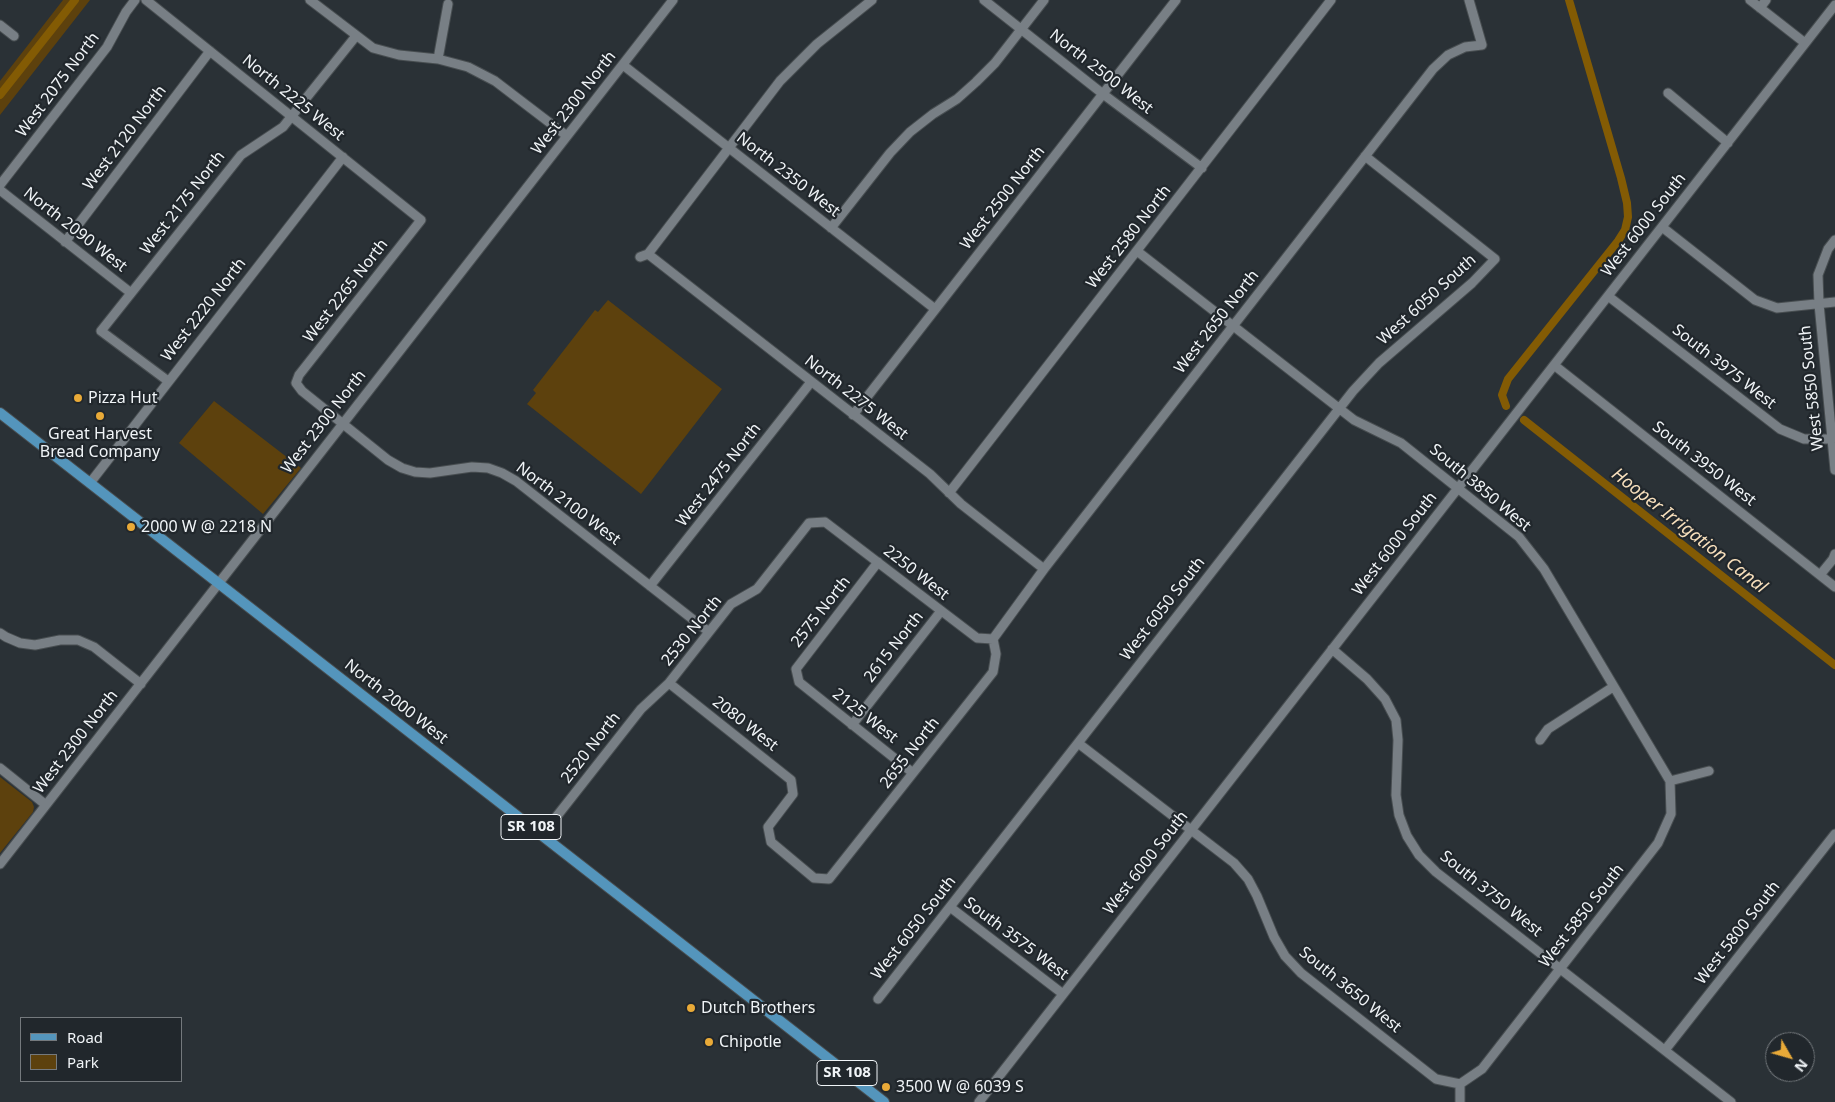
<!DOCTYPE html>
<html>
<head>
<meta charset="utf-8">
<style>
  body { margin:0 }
  #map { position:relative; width:1835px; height:1102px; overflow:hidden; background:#2a3136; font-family:"Noto Sans",sans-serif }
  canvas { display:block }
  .legend { position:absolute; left:20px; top:1017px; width:162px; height:65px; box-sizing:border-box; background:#21272c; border:1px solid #74797d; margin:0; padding:6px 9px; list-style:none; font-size:15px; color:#f0f4f7 }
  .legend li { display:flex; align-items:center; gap:10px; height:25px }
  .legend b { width:25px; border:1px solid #74797d }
  .north { position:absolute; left:1765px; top:1032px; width:50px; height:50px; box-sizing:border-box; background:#21272c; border:1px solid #74797d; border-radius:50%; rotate:128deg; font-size:14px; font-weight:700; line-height:20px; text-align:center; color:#f0f4f7 }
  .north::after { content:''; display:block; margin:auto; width:18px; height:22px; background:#e9aa38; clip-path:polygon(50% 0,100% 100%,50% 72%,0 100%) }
</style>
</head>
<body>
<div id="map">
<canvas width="1835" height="1102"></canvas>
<ul class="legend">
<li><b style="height:6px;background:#5495bc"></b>Road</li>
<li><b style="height:14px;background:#5d410d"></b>Park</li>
</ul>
<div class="north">N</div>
</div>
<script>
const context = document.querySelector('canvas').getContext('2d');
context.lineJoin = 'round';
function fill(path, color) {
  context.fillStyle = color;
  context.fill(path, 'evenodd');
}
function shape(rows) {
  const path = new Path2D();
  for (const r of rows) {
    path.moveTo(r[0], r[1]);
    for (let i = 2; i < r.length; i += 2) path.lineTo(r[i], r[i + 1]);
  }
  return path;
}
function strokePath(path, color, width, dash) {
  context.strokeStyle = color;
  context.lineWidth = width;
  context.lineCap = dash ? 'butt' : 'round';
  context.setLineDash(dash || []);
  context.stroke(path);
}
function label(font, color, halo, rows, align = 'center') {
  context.font = font + ' "Noto Sans",sans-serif';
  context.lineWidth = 4.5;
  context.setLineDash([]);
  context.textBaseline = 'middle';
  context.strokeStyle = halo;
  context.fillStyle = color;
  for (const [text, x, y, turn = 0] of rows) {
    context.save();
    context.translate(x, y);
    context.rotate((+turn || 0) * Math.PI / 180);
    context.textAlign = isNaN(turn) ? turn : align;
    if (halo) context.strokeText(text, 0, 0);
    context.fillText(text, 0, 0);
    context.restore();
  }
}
fill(shape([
  [63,0,90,0,0,115,0,81],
  [608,300,722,389,641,494,527,404,536,393,533,390,595,310,598,312],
  [214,401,301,468,263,514,179,443],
  [0,777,32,802,34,807,33,812,0,853]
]), '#5d410d');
strokePath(shape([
  [0,95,75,0],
  [1506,406,1502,395,1508,379,1618,241,1625,230,1628,217,1627,203,1621,178,1569,0],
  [1524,420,1835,665]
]), '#835b04', 8);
const minor = shape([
  [146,0,421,220,299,375,296,383,302,391,388,460,402,468,415,472,430,473,472,467,488,468,502,473,516,481,709,632],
  [310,0,373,48,399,55,438,59,468,67,495,81,567,136],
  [984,0,1103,94,1202,168],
  [1750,0,1805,43],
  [1760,8,1766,0],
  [0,25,14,36],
  [438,59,448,4],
  [623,65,935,309],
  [1668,93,1728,143],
  [0,185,107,47,126,12,135,0],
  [0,190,131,293],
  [1662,227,1755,300,1777,308,1835,302],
  [831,228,890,153,910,132,933,114,957,99,976,82,995,63,1044,0],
  [1835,240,1828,249,1818,275,1819,304,1835,470],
  [65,242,210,51],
  [1137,251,1354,420,1401,443,1519,537,1544,569,1670,781],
  [648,254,930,474,961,504,1044,569],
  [640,257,648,254,780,81,817,44,872,0],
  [1608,296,1780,429,1804,439,1832,439],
  [1554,365,1835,587],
  [168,381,101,331,241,155,283,127,356,36],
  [853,415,1176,0],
  [90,483,343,157],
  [949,493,1331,0],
  [878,562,796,669,799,682,913,773],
  [1820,575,1833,559,1835,554],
  [650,586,811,382],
  [0,633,6,637,20,643,35,645,60,640,78,640,94,647,141,684],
  [993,639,1044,569,1433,69,1448,55,1465,47,1482,45,1469,0],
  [1332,649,1367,679,1385,699,1396,720,1398,740,1396,795,1399,815,1407,836,1419,855,1436,872,1731,1102],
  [669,683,791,780,793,794,768,827,771,842,814,878,829,879,993,672,996,654,993,639],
  [852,725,941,611],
  [1540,740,1548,729,1613,687],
  [1078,743,1234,863,1248,879,1257,896,1274,937,1285,956,1301,973,1436,1079,1460,1084,1460,1102],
  [0,768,46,805],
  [542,835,641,709,669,683,731,604,757,589,809,523,825,522,977,638,993,639],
  [0,864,673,0],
  [950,907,1063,994],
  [878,999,1353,391,1379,363,1472,283,1495,259,1365,156],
  [1665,1050,1835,834],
  [1460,1084,1482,1069,1658,843,1671,814,1670,781,1709,771],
  [979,1102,1835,5]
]);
const major = shape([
  [0,413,884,1102]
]);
strokePath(minor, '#484e51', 11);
strokePath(major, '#484e51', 12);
strokePath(minor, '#787f85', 9);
strokePath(major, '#5495bc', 10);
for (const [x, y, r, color] of [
  [78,398,5,"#e9aa38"],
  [100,416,5,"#e9aa38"],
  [131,527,5,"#e9aa38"],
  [691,1008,5,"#e9aa38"],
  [709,1042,5,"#e9aa38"],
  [886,1087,5,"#e9aa38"]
]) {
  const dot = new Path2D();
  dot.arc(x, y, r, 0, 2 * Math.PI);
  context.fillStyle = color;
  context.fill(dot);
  strokePath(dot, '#21272c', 2);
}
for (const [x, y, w] of [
  [531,827,60],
  [847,1073,60]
]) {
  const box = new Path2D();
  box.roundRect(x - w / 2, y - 12.5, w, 25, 4);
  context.fillStyle = '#21272c';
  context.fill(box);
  strokePath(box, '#f0f4f7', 1);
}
label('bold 15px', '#f0f4f7', null, [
  ["SR 108",531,827],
  ["SR 108",847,1073]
]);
label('16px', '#f0f4f7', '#21272c', [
  ["North 2500 West",1101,72,38],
  ["West 2075 North",58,85,-53],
  ["North 2225 West",293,98,39],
  ["West 2300 North",574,103,-52],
  ["West 2120 North",125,138,-53],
  ["North 2350 West",788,175,38],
  ["West 2500 North",1003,198,-52],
  ["West 2175 North",183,203,-52],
  ["West 6000 South",1644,225,-52],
  ["North 2090 West",75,230,38],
  ["West 2580 North",1129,237,-52],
  ["West 2265 North",346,291,-52],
  ["West 6050 South",1427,300,-42],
  ["West 2220 North",204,310,-52],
  ["West 2650 North",1217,322,-52],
  ["South 3975 West",1724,367,38],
  ["West 5850 South",1812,388,-96],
  ["North 2275 West",856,398,38],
  ["West 2300 North",324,422,-52],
  ["South 3950 West",1704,464,38],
  ["West 2475 North",719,475,-52],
  ["South 3850 West",1480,488,40],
  ["North 2100 West",568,504,37],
  ["West 6000 South",1395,544,-52],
  ["2250 West",916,573,38],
  ["West 6050 South",1163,609,-52],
  ["2575 North",821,612,-52],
  ["2530 North",692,631,-51],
  ["2615 North",894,647,-52],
  ["North 2000 West",396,702,38],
  ["2125 West",865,716,38],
  ["2080 West",745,724,38],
  ["West 2300 North",76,742,-52],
  ["2520 North",591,748,-52],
  ["2655 North",910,753,-52],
  ["West 6000 South",1146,863,-52],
  ["South 3750 West",1491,894,39],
  ["West 5850 South",1582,916,-52],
  ["West 6050 South",914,928,-52],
  ["West 5800 South",1738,933,-52],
  ["South 3575 West",1016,939,37],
  ["South 3650 West",1350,990,39]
]);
label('16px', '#f0f4f7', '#21272c', [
  ["Pizza Hut",88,398],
  ["Great Harvest",100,434,"center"],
  ["Bread Company",100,452,"center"],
  ["2000 W @ 2218 N",141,527],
  ["Dutch Brothers",701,1008],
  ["Chipotle",719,1042],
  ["3500 W @ 6039 S",896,1087]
], 'left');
label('italic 18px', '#f7dfbc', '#21272c', [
  ["Hooper Irrigation Canal",1689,531,38]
]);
</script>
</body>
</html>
